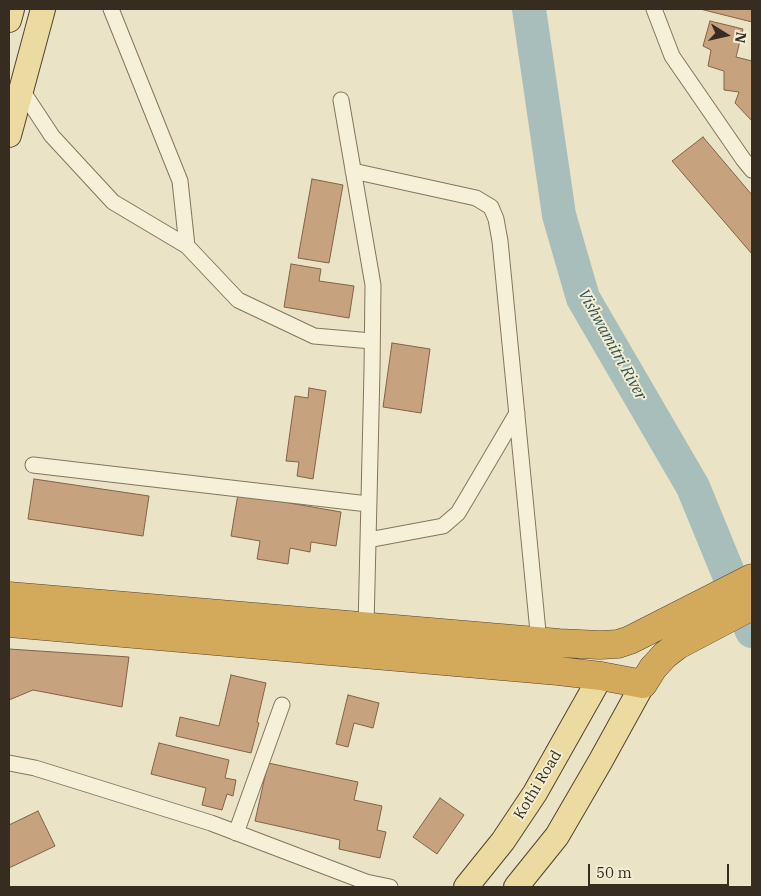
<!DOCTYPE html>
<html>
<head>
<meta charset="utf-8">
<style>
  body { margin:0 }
  #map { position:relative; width:761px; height:896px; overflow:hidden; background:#ebe3c5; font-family:"IBM Plex Serif",serif }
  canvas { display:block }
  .frame { position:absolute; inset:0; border:10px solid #362c1f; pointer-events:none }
  .north { position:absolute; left:701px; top:10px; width:50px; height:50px; -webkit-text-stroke:4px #f3edd4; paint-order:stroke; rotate:100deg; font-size:14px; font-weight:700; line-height:20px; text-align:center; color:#362c1f }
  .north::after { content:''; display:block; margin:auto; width:18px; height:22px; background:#362c1f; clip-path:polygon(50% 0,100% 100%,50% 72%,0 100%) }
  .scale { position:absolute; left:588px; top:864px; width:141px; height:22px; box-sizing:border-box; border:2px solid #362c1f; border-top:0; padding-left:6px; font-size:15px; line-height:18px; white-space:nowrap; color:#362c1f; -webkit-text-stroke:4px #f3edd4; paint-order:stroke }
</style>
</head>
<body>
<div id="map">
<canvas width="761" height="896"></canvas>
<div class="frame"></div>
<div class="north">N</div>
<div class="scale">50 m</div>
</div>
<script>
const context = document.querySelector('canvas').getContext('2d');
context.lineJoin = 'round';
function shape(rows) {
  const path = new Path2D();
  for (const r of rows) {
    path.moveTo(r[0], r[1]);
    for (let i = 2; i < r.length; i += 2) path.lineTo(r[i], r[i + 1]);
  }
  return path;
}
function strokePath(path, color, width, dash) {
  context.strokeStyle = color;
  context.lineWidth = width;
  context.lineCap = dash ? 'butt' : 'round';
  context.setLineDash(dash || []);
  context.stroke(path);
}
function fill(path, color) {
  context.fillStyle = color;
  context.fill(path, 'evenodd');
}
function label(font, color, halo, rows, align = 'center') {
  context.font = font + ' "IBM Plex Serif",serif';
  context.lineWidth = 4;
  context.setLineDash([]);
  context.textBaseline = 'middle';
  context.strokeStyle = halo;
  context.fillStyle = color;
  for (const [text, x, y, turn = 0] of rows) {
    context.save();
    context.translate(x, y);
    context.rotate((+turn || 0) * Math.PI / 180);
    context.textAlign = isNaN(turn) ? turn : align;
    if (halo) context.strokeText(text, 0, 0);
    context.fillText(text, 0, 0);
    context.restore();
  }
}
strokePath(shape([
  [529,9,559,215,583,298,693,487,752,631]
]), '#a7beba', 34);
const building = shape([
  [700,9,752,9,752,22,700,9],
  [710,21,743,29,736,57,752,61,752,121,735,103,739,92,724,90,724,71,708,66,711,50,703,46,710,21],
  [703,137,752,195,752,254,672,161,703,137],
  [312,179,343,185,329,263,298,258,312,179],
  [291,264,321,269,319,281,354,286,349,318,284,307,291,264],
  [392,343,430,349,421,413,383,407,392,343],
  [309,388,326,391,313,479,297,476,299,462,286,461,295,396,308,398,309,388],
  [34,479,149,496,143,536,28,519,34,479],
  [238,494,341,512,336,546,311,542,310,552,290,548,288,564,257,559,260,541,231,536,238,494],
  [9,649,129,657,122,707,33,690,9,700,9,649],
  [231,675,266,683,257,722,259,723,251,753,176,736,180,717,219,726,231,675],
  [348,695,379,703,373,728,354,723,348,747,336,744,348,695],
  [159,743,229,760,225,778,236,780,233,796,227,794,222,810,202,805,206,788,151,774,159,743],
  [268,763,358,782,354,800,382,806,377,830,386,832,380,858,339,849,340,840,255,821,268,763],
  [440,798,464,815,437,854,413,837,440,798],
  [38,811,55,846,9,868,9,825,38,811]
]);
fill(building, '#c6a37e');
strokePath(building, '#826244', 1);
const street = shape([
  [111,9,180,181,187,246,238,300,314,336,372,341],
  [654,9,672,56,743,159,752,170],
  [21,89,52,136,113,202,187,246],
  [341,100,373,285,372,370,366,627],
  [353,171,476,198,491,207,496,219,500,241,539,642],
  [33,465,368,504],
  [368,540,443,526,458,513,467,498,517,413],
  [9,763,35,768,211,823,366,882,390,887],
  [236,833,282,705]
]);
const primary = shape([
  [9,20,12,9],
  [9,135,43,9],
  [466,887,503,841,535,793,601,676],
  [516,887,557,836,600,762,643,684]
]);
const highway = shape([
  [9,596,559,643,600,645,618,644,630,640,752,578],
  [9,623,558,671,601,676,643,684,653,668,665,655,678,645,752,606]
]);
strokePath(street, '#84755d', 17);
strokePath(primary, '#534330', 26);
strokePath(highway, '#534330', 29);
strokePath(street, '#f6f0d8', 15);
strokePath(primary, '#ebdba0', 24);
strokePath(highway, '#d3aa5c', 28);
label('15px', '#362c1f', '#f3edd4', [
  ["Kothi Road",538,785,-59]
]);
label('italic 16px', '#305354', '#f3edd4', [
  ["Vishwamitri River",612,345,61]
]);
</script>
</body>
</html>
